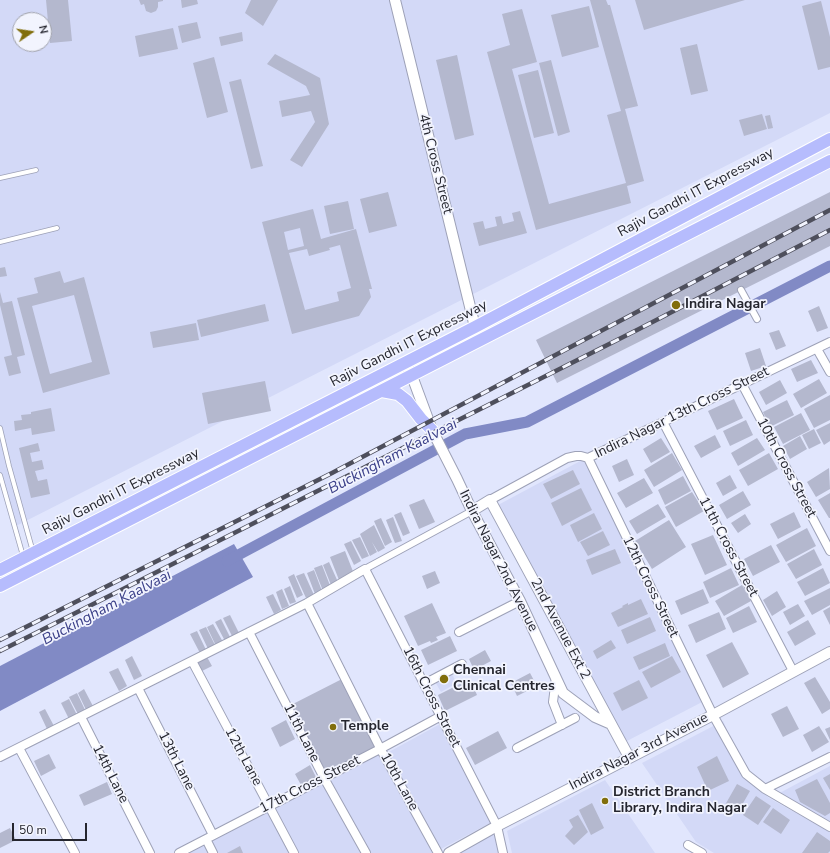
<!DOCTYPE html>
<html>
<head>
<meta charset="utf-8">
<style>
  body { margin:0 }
  #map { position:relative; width:830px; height:853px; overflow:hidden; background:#e1e6fd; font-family:"Nunito Sans",sans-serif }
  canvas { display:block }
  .north { position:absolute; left:12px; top:12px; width:40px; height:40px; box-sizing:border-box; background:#f2f4fe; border:1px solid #a0a2ab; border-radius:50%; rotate:77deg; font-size:11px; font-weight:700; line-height:16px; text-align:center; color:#25262f }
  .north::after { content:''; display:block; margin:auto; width:14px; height:18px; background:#816e0c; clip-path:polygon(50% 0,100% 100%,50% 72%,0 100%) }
  .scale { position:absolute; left:12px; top:823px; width:75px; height:18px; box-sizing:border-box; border:2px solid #25262f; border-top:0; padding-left:5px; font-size:12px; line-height:14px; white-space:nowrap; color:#25262f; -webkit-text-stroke:3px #f2f4fe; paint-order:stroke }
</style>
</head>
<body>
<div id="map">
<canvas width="830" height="853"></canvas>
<div class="north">N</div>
<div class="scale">50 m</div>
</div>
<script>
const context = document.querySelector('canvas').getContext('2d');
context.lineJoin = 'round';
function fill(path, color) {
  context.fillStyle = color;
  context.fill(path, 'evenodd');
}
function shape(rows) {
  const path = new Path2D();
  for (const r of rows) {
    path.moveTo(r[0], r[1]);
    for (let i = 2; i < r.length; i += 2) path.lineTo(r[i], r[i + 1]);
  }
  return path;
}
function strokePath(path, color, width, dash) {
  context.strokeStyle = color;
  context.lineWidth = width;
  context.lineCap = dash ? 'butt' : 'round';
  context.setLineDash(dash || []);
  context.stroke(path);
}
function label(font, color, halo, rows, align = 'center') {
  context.font = font + ' "Nunito Sans",sans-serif';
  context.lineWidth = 3.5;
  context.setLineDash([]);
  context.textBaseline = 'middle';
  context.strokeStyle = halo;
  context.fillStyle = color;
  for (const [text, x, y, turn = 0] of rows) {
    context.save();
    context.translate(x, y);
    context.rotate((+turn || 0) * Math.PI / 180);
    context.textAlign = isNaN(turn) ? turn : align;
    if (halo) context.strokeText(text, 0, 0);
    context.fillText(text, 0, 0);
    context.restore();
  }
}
fill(shape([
  [0,0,830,0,830,113,12,528,0,475],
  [20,20,44,20,44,44,20,44],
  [584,459,706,700,625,742,498,505],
  [447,666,457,683,441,692,431,675],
  [723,721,749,779,769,798,830,832,830,853,714,853,696,842,642,763],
  [440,724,492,822,441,849,387,753],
  [380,750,437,853,367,853,326,779],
  [830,766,830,827,774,796],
  [324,778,366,853,178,853],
  [605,780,655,853,512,853,507,831],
  [496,830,501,853,454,853]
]), '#d3d9f7');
fill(shape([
  [234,544,253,577,0,711,0,666]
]), '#818ac5');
strokePath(shape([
  [227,561,465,434,527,422,830,266]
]), '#818ac5', 11);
fill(shape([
  [46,0,68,0,72,41,50,43],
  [139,0,163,0,163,1,158,2,158,7,156,11,151,13,146,11,144,4,141,5],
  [181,0,197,0,198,4,182,8],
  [251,0,278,0,263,26,245,13],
  [590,0,606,0,608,5,610,5,638,106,625,109,644,181,627,186,631,203,536,230,487,52,510,45,502,14,522,9,537,62,512,69,549,204,626,183,607,115,621,111],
  [635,0,745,0,644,30],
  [821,1,830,37,830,67,818,70,802,6],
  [589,6,599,47,562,57,551,15],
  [197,22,201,38,182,43,178,26],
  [173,28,178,49,139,57,135,36],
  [242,32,243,41,221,46,219,37],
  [697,44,708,91,691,95,680,48],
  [275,54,320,78,329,124,302,167,290,160,315,122,311,111,282,117,279,101,310,95,306,86,267,64],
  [457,55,474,135,455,140,436,60],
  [214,57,228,112,207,118,193,63],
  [551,60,570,132,558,136,539,63],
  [538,70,554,133,534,138,518,75],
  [241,79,263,166,251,169,229,82],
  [762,114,767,129,744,136,739,120],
  [770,115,773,128,768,129,765,116],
  [388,192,397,226,369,233,360,199],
  [830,192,830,246,557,383,536,340],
  [348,201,354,229,330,234,324,206],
  [313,209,321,239,356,229,372,289,369,289,371,297,359,316,292,334,262,222],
  [300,228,304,246,288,250,284,232],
  [340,245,351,288,337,292,339,301,305,310,289,253,307,249,309,256,330,250,329,248],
  [520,211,527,233,479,246,473,223,483,221,485,229,497,226,495,217,501,216,503,224,514,221,512,213],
  [5,267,7,276,0,277,0,268],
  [60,271,64,283,84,277,110,374,43,393,17,298,38,293,34,278],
  [74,295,92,362,50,374,32,306],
  [0,292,3,303,12,301,25,355,17,357,21,373,9,376,4,357,12,355,0,305],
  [265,304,269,321,201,337,197,320],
  [819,306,828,328,817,332,808,311],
  [196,323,199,340,153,348,150,332],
  [779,330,786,346,776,350,769,333],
  [760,348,766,366,751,371,745,353],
  [811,360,818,373,797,382,791,369],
  [819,379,827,393,801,408,793,394],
  [780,380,787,393,766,405,759,392],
  [265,381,271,411,208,424,202,393],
  [830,395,830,420,814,428,804,409],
  [734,399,743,418,717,430,708,411],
  [787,400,794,415,770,427,763,412],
  [51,408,55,431,32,435,31,428,15,431,14,421,22,420,21,415,31,414,31,412],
  [801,413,810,430,783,444,774,427],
  [746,420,753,435,730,446,723,431],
  [830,423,830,441,824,445,816,430],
  [814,429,821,443,809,449,802,435],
  [715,435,721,447,701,458,694,446],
  [800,436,807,449,790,459,783,446],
  [661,438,670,452,651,463,643,449],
  [757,438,765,450,738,466,731,453],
  [38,443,40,451,30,453,32,462,42,460,44,469,35,471,38,481,47,479,50,494,31,498,19,448],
  [672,453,682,470,654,487,644,470],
  [769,453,778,469,748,486,739,470],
  [627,459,634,475,619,482,612,466],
  [829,468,830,489,816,497,807,482],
  [573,470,580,484,551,499,543,484],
  [730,475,737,488,723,496,716,483],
  [683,476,691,491,665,505,658,490],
  [644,478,653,493,626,508,617,493],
  [581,488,592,510,562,526,551,503],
  [743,491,751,505,727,519,719,505],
  [692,492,704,511,676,527,665,507],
  [830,493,830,518,829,518,818,500],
  [424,499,435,522,419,529,409,505],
  [658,504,666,517,637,534,629,521],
  [401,512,410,533,403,536,394,515],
  [794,512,801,527,778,539,770,524],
  [594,513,602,529,578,542,570,525],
  [745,514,751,524,738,533,731,523],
  [393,517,402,541,395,543,386,520],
  [381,518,392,542,385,546,374,521],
  [669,520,686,547,652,569,635,541],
  [374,525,385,548,378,552,372,542,377,552,370,556,360,534],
  [807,528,816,546,786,562,776,545],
  [603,531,610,545,588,556,580,542],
  [713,535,727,565,705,575,691,544],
  [360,537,369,556,362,559,352,540],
  [351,541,361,561,354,565,344,544],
  [771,545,780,562,753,576,744,559],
  [615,549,621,563,592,575,586,560],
  [814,549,822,565,796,579,787,564],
  [345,551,354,574,339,580,330,557],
  [329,562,338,582,331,585,323,565],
  [322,565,331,588,323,591,314,568],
  [731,568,739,585,710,598,703,582],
  [823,568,830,583,805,596,797,582],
  [314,570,322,591,315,594,307,573],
  [435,571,440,583,427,589,422,576],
  [304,573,314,595,306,598,296,576],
  [294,574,303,595,297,598,288,577],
  [742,585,751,601,724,616,715,601],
  [290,586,296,602,290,604,284,589],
  [830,588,830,605,812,615,804,601],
  [282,589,289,606,282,609,276,592],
  [703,589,709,603,681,615,675,601],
  [777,591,786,607,772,616,763,600],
  [273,594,281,610,274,614,266,597],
  [641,599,648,614,618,627,611,613,623,607,622,606,628,603,628,605],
  [432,603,446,633,436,637,438,640,431,643,430,641,418,646,404,616],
  [798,604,805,616,790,625,783,612],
  [749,606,757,622,733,633,726,618],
  [830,607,830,625,823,611],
  [719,612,726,629,696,643,688,625],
  [230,615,240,635,233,638,223,618],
  [650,617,656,631,627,644,621,630],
  [221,619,232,641,226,643,215,622],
  [808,620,816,634,795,646,787,632],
  [213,624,223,642,216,646,207,627],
  [206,627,216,647,209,651,199,630],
  [197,631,207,652,201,655,190,634],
  [450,636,457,651,428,665,421,650],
  [611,640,616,648,597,659,593,651],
  [732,642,749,674,723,688,706,655],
  [665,643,670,656,639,670,633,657],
  [485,650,491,661,474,670,469,659],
  [132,656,142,676,134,680,125,660],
  [672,656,681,672,651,688,642,672],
  [207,657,212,666,200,672,195,663],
  [118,668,127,686,119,691,109,672],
  [530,673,537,686,517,696,511,683],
  [815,677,830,702,830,709,822,714,804,683],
  [342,679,377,748,325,775,289,706],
  [470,679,477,695,445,711,438,695],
  [639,680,648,698,622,711,613,693],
  [84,689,94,708,87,712,78,693],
  [77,693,86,712,79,716,69,697],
  [69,699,78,717,70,721,61,703],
  [787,706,799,729,783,737,771,714],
  [45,709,54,726,47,729,39,712],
  [286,720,295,739,280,747,271,728],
  [819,726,829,742,812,752,803,735],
  [830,727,830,740,825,729],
  [498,731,507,748,475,765,466,748],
  [49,754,56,768,41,776,34,761],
  [717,756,729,781,708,791,697,767],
  [310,765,316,777,301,785,295,774],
  [830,774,830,790,823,778],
  [817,779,830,803,830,813,825,816,800,802,795,790],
  [107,782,112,794,84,806,79,795],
  [737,784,750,791,738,812,725,805],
  [756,796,771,806,758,825,743,815],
  [592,803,604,828,591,835,579,810],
  [773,808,790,820,781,834,763,822],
  [578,815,588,832,574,845,565,836,573,827,569,820],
  [10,828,16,840,0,848,0,833],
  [817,832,830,841,830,851,828,853,802,853],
  [240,846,243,853,227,853]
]), '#b4b8ce');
const service = shape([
  [0,178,36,170],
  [0,242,57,228],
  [0,428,9,466,33,552],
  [0,475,23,556]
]);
const pedestrian = shape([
  [741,290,757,319],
  [365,569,472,511]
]);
const minor = shape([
  [817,349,830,372],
  [742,384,830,551],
  [663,422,793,671],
  [588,458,713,715,746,774,765,789,830,827],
  [490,500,567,458,576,456,581,456,588,458,830,342],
  [307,603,380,748,438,853],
  [249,632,324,778,366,853],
  [459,632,520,601],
  [192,661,294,853],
  [556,678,553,702,562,725],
  [424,684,462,664],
  [138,688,213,835],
  [81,717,150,853],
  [19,748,75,853],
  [517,748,575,718],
  [0,757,307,603,365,569,497,826,503,853],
  [765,789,830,757],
  [206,839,213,853],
  [688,845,702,853],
  [179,853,380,749,441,716]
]);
const tertiary = shape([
  [395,0,475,327],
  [406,363,412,376,432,430,457,479,472,511,520,601,563,693,595,717,611,724],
  [472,511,490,500,629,757],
  [449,853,497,826,713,715,830,652]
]);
const primary = shape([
  [382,391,398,394,407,401,421,419,432,430],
  [0,570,475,327,830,139],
  [0,586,830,161]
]);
strokePath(service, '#9da1b7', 5.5);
strokePath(pedestrian, '#9da1b7', 8);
strokePath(minor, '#9da1b7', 10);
strokePath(tertiary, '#9da1b7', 12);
strokePath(primary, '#fff', 14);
strokePath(service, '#fff', 4);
strokePath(pedestrian, '#fff', 6);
strokePath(minor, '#fff', 8);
strokePath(tertiary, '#fff', 10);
strokePath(primary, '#b6bcfd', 12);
const rail = shape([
  [0,640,332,473,830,210],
  [0,651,639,329,830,230]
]);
strokePath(rail, '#4e4f5c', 4.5);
strokePath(rail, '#f2f4fe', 3, [9]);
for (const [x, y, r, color] of [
  [676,305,5,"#816e0c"],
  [444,679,5,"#816e0c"],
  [333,727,4,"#816e0c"],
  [605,801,4,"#816e0c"]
]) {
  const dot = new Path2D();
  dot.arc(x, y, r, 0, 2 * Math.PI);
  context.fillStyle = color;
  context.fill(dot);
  strokePath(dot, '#f2f4fe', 1.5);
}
label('14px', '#25262f', '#f2f4fe', [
  ["4th Cross Street",435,164,76],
  ["Rajiv Gandhi IT Expressway",696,193,-28],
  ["Rajiv Gandhi IT Expressway",409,344,-27],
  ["Indira Nagar 13th Cross Street",682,413,-26],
  ["10th Cross Street",786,468,62],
  ["Rajiv Gandhi IT Expressway",121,492,-27],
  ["11th Cross Street",728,547,62],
  ["Indira Nagar 2nd Avenue",498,561,63],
  ["12th Cross Street",650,587,64],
  ["2nd Avenue Ext 2",560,629,62],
  ["16th Cross Street",431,697,63],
  ["11th Lane",301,733,63],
  ["Indira Nagar 3rd Avenue",639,752,-27],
  ["12th Lane",243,757,62],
  ["13th Lane",176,761,63],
  ["14th Lane",110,774,63],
  ["10th Lane",399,782,61],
  ["17th Cross Street",310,785,-27]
]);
label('bold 14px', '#25262f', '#f2f4fe', [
  ["Indira Nagar",685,305],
  ["Chennai",453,671],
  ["Clinical Centres",453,687],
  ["Temple",341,727],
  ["District Branch",613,793],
  ["Library, Indira Nagar",613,809]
], 'left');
label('italic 15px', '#3c418a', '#f2f4fe', [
  ["Buckingham Kaalvaai",393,457,-28],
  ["Buckingham Kaalvaai",107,608,-28]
]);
</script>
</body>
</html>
